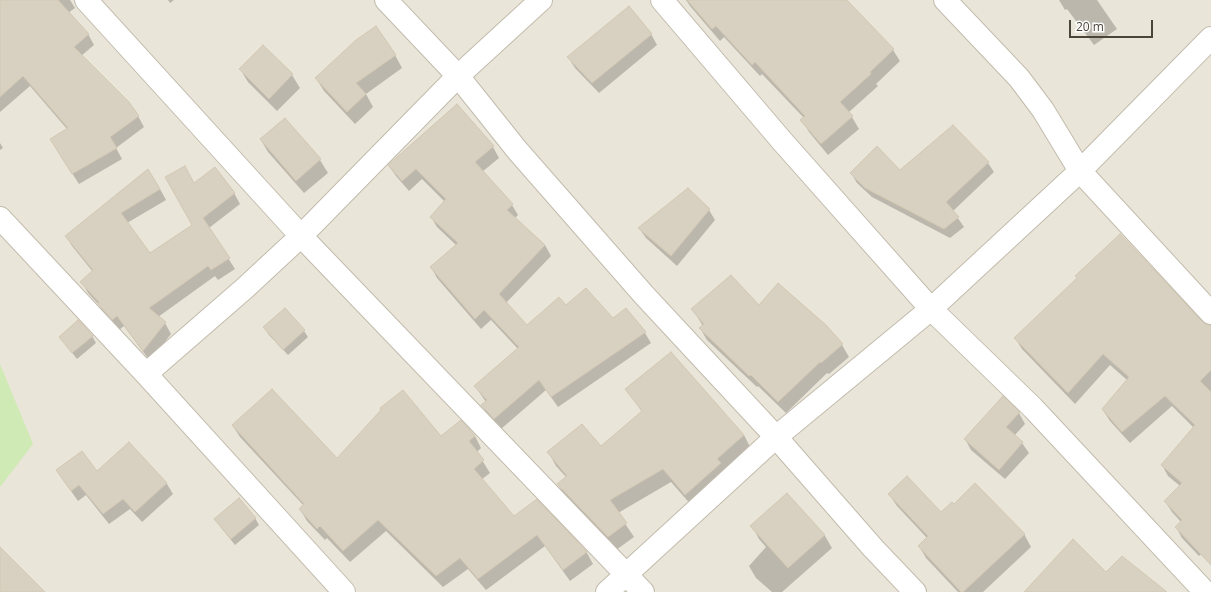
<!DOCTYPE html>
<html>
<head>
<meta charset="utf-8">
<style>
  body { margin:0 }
  #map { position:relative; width:1211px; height:592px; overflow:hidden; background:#f6f3eb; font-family:"Open Sans",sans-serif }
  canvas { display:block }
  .scale { position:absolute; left:1069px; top:20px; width:84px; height:18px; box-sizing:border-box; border:2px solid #4b4439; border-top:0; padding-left:5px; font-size:12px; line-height:14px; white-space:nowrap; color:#4b4439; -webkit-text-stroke:3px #fff; paint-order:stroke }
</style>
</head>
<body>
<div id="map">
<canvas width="1211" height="592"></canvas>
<div class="scale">20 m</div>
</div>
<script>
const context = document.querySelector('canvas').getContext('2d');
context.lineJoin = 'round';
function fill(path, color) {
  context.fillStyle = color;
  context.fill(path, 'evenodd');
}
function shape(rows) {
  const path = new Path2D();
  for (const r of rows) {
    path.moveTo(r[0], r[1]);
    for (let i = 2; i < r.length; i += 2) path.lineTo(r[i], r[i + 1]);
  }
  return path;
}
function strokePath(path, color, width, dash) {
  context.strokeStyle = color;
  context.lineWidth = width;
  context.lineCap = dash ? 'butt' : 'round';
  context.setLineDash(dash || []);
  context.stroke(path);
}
fill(shape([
  [0,0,1211,0,1211,592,0,592]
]), '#eae5d9');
fill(shape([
  [0,364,33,444,0,487]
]), '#cfeab4');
fill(shape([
  [0,0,70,0,75,8,68,13,88,34,94,45,81,56,138,116,144,127,116,148,122,159,79,184,57,150,67,129,30,86,0,112],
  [168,0,174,0,170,3],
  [686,0,846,0,893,50,900,61,876,84,878,86,849,112,859,129,828,155,809,132,802,120,804,118,762,74,760,76,724,37,720,41,690,6],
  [1059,0,1097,0,1117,29,1094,45,1067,9,1065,10],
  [651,34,657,45,599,93,575,68,568,57],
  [263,46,292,75,300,88,277,111,248,82,240,69],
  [395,55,402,68,366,94,373,107,355,124,324,91,316,78],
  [457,106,493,147,499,158,482,172,512,205,518,215,515,218,545,245,551,256,506,303,526,326,566,306,613,320,645,333,651,343,558,407,546,390,501,429,488,416,482,405,486,402,475,386,518,349,491,320,481,329,437,278,431,267,456,245,437,227,431,217,445,202,422,179,409,191,396,176,389,166],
  [285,119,320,160,328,173,304,193,268,152,261,140],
  [953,126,988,163,994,172,953,211,964,227,950,238,872,197,857,183,851,173,900,171],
  [0,143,3,148,0,150],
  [194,184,234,193,240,204,209,228,235,269,218,280,215,276,158,317,165,323,171,334,150,361,124,326,119,330,105,315,100,306,88,293,82,282,93,272,72,246,66,236,160,189,166,200,127,223,150,255,193,225],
  [709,210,715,220,677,266,646,238,639,228],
  [759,307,825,326,842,345,849,357,829,374,827,373,786,413,758,386,757,387,707,340,700,328,703,326,693,310],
  [285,309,304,331,308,337,288,355,268,334,265,327],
  [1201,322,1207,326,1211,326,1211,545,1199,556,1182,538,1176,527,1181,522,1172,512,1165,501,1180,486,1168,476,1162,465,1194,428,1172,406,1130,443,1110,421,1103,410,1127,380,1110,365,1075,404,1022,349,1015,338],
  [92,336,96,343,77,359,60,337],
  [627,389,744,435,751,449,693,507,671,482,618,513,634,537,616,550,566,498,558,484,567,478,556,466,549,453,601,448,642,412],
  [1019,413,1025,424,1014,436,1022,443,1029,453,1005,479,971,450,965,439],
  [233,426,337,460,441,437,475,436,481,448,477,452,490,473,481,480,513,518,536,501,587,553,593,564,570,581,545,546,486,590,468,569,443,587,386,531,350,562,327,538,325,540,307,521,300,509,304,506,240,437],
  [129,444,167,484,173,494,142,522,130,509,109,524,86,495,78,501,57,471,97,473],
  [889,494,941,513,954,505,1024,534,1031,547,983,592,958,592,926,558,919,546,927,538,897,506],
  [787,495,825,536,832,548,782,592,772,592,756,578,749,566,766,547,759,539,752,526],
  [255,518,259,525,235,545,219,525,215,519]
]), '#0003');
const building = shape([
  [0,0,58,0,89,34,74,47,129,102,139,116,110,137,117,148,72,174,50,139,68,128,23,76,0,97,0,0],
  [687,0,847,0,894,49,870,72,871,74,840,102,853,116,821,144,800,120,805,116,755,62,752,65,716,26,712,29,687,0],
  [629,6,652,34,592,83,567,57,629,6],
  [376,26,396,55,356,83,366,94,347,112,315,78,356,40,376,26],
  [263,45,293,74,269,99,239,69,263,45],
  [457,104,494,146,475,162,513,204,507,210,545,245,499,294,527,325,559,297,566,305,586,288,613,318,626,308,646,332,551,397,539,380,494,419,481,405,487,400,474,386,519,347,484,310,475,319,430,267,458,243,430,217,446,199,416,169,402,181,388,165,457,104],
  [285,118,321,159,296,181,260,139,285,118],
  [953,125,989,162,946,202,959,217,944,229,865,188,850,173,877,146,900,170,953,125],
  [185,166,194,183,215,167,235,193,203,218,230,258,211,270,208,266,149,308,166,322,143,351,117,316,112,320,98,304,99,302,80,282,93,270,65,236,148,169,160,189,121,213,150,253,192,225,165,177,185,166],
  [688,188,710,209,671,256,638,228,688,188],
  [1120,234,1202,321,1207,325,1211,325,1211,370,1200,381,1211,392,1211,565,1175,527,1182,520,1164,501,1182,483,1161,465,1195,425,1165,396,1122,432,1102,409,1129,377,1103,354,1068,393,1014,338,1077,278,1075,276,1120,234],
  [731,275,759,305,778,283,826,325,843,344,821,363,820,362,778,402,751,375,749,376,699,328,704,324,691,309,731,275],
  [285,308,305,330,283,350,263,327,285,308],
  [78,320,93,336,72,353,59,337,78,320],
  [671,352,744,435,717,459,721,463,685,495,663,469,610,500,627,523,608,537,557,484,567,476,547,452,582,424,601,446,642,411,625,389,671,352],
  [272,389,337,458,381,410,380,408,403,390,441,436,461,420,475,436,469,441,484,460,474,469,514,516,537,499,587,552,563,570,537,535,478,579,460,558,436,576,378,520,343,551,320,526,317,529,299,509,304,504,232,425,272,389],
  [1003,396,1020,412,1006,427,1023,442,999,470,964,439,1003,396],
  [129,442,167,483,135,512,123,499,103,514,79,485,71,491,56,470,82,451,97,471,129,442],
  [907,476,941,512,952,502,954,504,975,483,1025,534,963,592,961,592,918,546,928,536,888,494,907,476],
  [787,493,825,535,788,568,750,526,787,493],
  [239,498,256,518,231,539,214,519,239,498],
  [1073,539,1106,572,1122,556,1167,592,1024,592,1073,539],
  [0,547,45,592,0,592,0,547]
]);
fill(building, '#d8d0c0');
strokePath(building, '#d3c8b3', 1);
const street = shape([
  [86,0,301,236,643,592],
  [386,0,458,76,517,150,644,295,776,437,873,548,915,592],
  [662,0,782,141,931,309,1033,408,1205,592],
  [945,0,1019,78,1043,110,1080,171,1211,313],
  [0,218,146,374,344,592],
  [146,374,245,288,301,236,458,76,541,0],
  [607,592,776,437,931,309,1080,171,1211,38]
]);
strokePath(street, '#c2bcad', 24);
strokePath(street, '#fff', 22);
</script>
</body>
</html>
